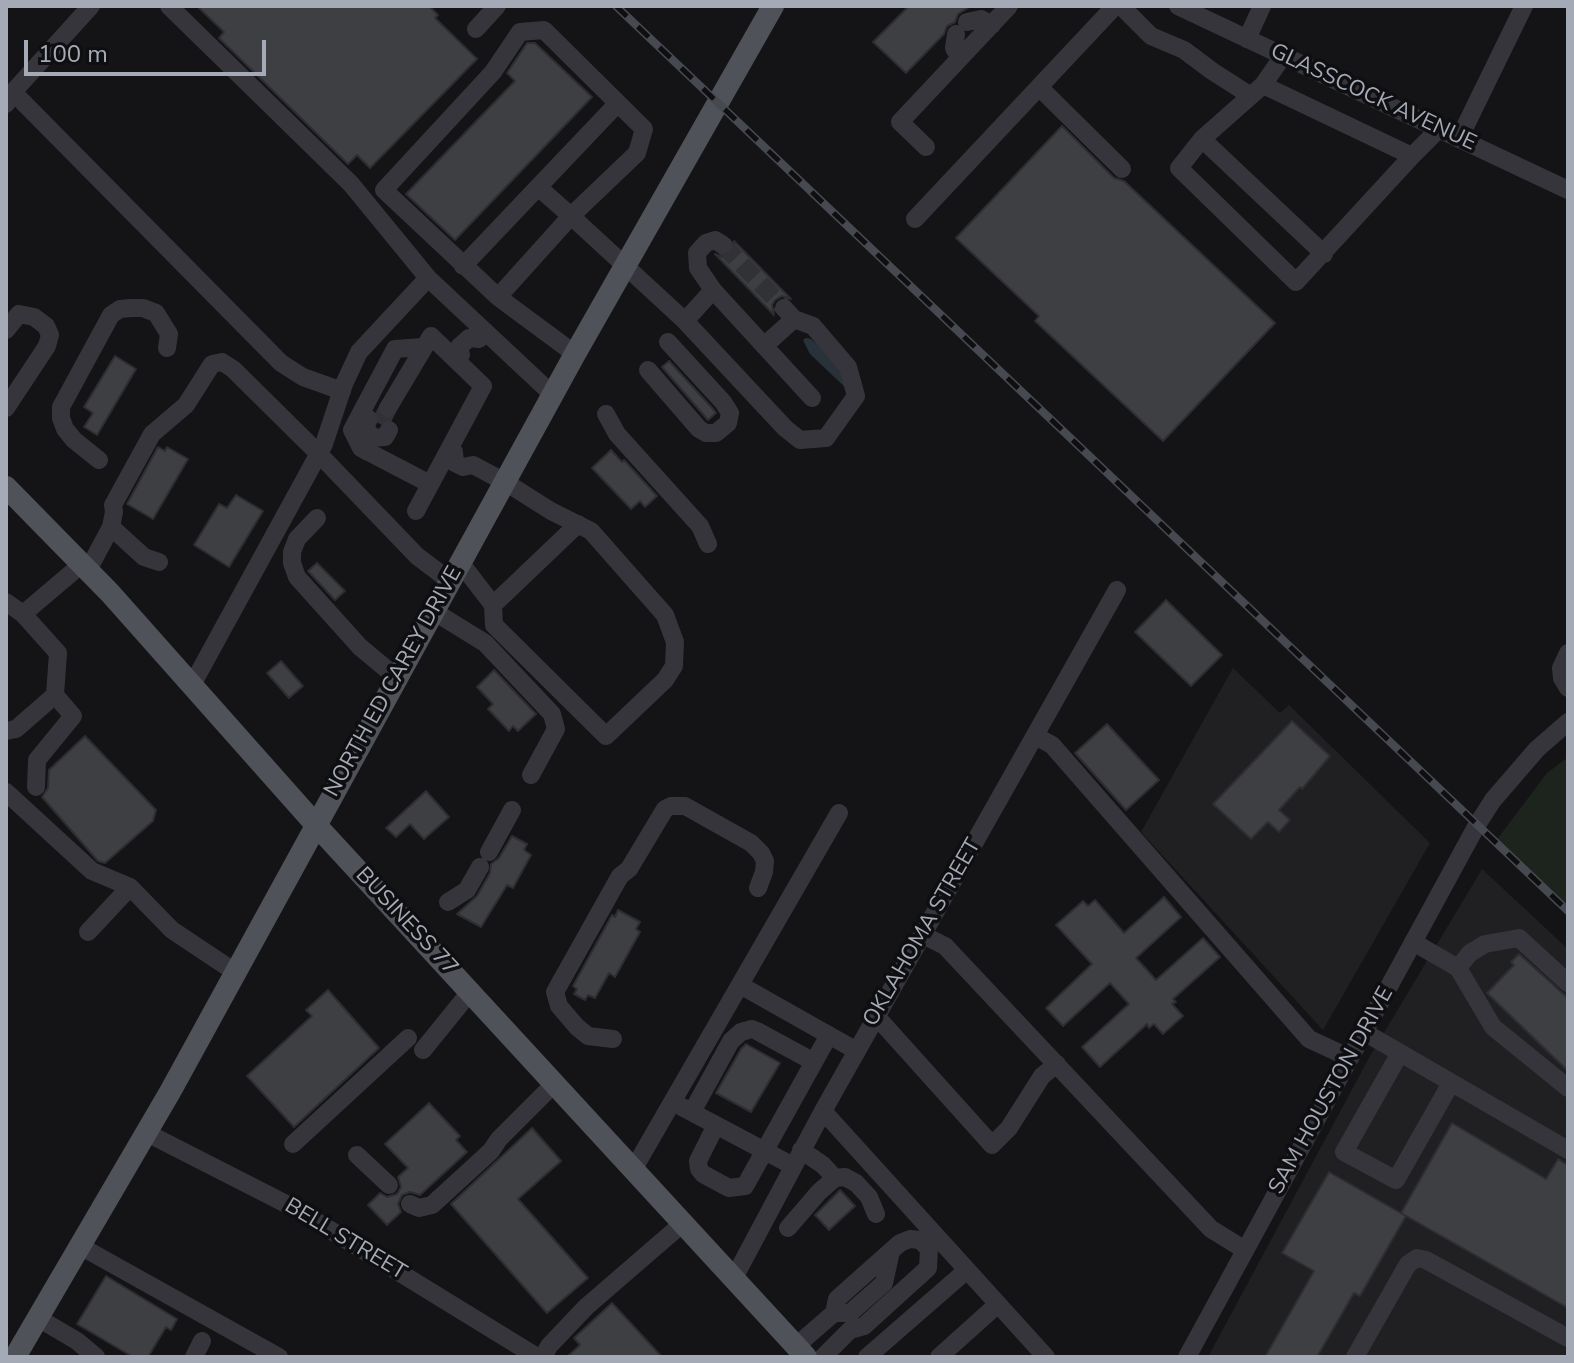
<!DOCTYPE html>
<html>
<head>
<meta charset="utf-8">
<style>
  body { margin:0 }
  #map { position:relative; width:1574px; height:1363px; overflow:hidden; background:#141416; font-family:"Nunito Sans",sans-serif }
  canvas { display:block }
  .frame { position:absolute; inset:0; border:8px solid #a5aab7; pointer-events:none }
  .scale { position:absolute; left:24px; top:40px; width:242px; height:36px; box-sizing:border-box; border:4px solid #a5aab7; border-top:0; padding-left:10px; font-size:24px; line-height:28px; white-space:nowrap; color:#a5aab7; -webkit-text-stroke:6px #0f0f11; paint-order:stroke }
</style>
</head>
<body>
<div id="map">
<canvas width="1574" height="1363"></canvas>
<div class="frame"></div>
<div class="scale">100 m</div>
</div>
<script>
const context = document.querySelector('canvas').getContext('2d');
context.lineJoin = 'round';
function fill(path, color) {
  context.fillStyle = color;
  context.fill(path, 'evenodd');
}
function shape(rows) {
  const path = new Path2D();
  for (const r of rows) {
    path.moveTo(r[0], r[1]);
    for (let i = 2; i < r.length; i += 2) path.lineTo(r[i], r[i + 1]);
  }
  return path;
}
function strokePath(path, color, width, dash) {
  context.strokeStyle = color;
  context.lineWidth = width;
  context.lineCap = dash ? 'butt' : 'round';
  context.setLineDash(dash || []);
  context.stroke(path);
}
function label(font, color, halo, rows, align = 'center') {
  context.font = font + ' "Nunito Sans",sans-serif';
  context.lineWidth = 7;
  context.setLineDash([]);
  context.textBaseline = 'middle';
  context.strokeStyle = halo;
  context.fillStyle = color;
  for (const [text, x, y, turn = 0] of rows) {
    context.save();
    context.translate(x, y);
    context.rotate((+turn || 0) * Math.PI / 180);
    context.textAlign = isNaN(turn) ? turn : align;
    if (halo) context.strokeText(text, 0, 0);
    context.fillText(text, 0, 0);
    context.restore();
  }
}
fill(shape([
  [1233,668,1280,713,1289,705,1430,843,1323,1030,1141,832],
  [1482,869,1568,949,1568,1357,1208,1357,1370,1056]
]), '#202023');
fill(shape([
  [1568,757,1568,912,1495,842,1547,773]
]), '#1c241d');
fill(shape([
  [806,338,811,339,851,375,848,390,810,354,803,340]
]), '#29323b');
const building = shape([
  [197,6,429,6,438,15,435,18,477,59,370,168,357,155,348,164,219,38,224,32,197,6],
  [909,6,971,6,958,14,955,22,947,26,944,34,906,73,873,42,909,6],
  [527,43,535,43,592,97,455,240,406,194,515,81,507,73,527,43],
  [1062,126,1114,178,1124,181,1275,323,1163,441,1035,321,1039,316,956,238,1062,126],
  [734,241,791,299,782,296,775,300,772,305,774,315,715,254,722,257,729,255,734,251,734,241],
  [115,356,136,369,97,435,84,427,93,413,84,407,115,356],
  [669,361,713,409,716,413,708,420,662,367,669,361],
  [158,447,165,451,167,447,188,459,153,519,127,504,158,447],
  [611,450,622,462,624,460,657,496,645,507,640,501,631,509,592,468,611,450],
  [236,495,263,511,229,567,194,545,219,504,227,508,236,495],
  [317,563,345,591,335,600,308,571,317,563],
  [1166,600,1222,655,1191,686,1135,632,1166,600],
  [281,661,303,686,289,698,267,673,281,661],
  [494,670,536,714,518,731,513,726,509,731,488,709,493,704,477,687,494,670],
  [1292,721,1330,756,1302,789,1300,787,1279,810,1290,820,1279,832,1268,822,1251,839,1213,804,1292,721],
  [1107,724,1159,780,1126,810,1075,753,1107,724],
  [85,736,156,810,153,821,105,863,98,861,42,797,48,788,49,770,85,736],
  [426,791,449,817,424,839,410,824,396,837,386,828,426,791],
  [512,836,527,844,524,850,531,855,513,888,507,885,481,927,457,914,477,896,490,873,491,864,499,858,512,836],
  [1164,897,1181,917,1136,958,1156,980,1203,938,1220,957,1173,999,1176,1002,1172,1004,1183,1016,1163,1034,1154,1024,1149,1028,1147,1024,1100,1067,1082,1047,1129,1004,1110,983,1063,1026,1046,1008,1092,964,1056,925,1083,901,1088,906,1095,900,1124,933,1164,897],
  [618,910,640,922,636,929,640,932,615,977,609,973,595,998,588,995,585,1000,574,994,577,989,573,986,612,915,615,917,618,910],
  [1519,954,1568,998,1568,1071,1487,993,1514,965,1511,962,1519,954],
  [328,990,379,1048,294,1127,247,1076,312,1016,306,1010,328,990],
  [746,1044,780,1063,751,1112,716,1093,741,1049,746,1044],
  [429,1103,460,1136,456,1140,467,1152,420,1195,410,1192,402,1195,398,1204,401,1212,387,1225,368,1205,380,1193,387,1197,397,1194,401,1187,398,1177,408,1168,385,1144,429,1103],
  [1452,1123,1546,1179,1558,1159,1568,1165,1568,1308,1401,1213,1452,1123],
  [532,1128,561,1161,518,1199,588,1278,547,1313,451,1204,532,1128],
  [1329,1172,1406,1216,1360,1296,1354,1293,1317,1357,1265,1357,1314,1271,1282,1253,1329,1172],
  [840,1190,855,1206,829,1230,815,1215,840,1190],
  [106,1276,177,1319,171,1330,166,1327,148,1357,133,1357,77,1324,106,1276],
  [612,1303,662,1357,567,1357,580,1345,574,1338,612,1303]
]);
fill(building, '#3e3f43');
strokePath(building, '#2e2e32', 2);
strokePath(shape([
  [723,245,784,308],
  [380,424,388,408]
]), '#313236', 18, [18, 9]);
strokePath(shape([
  [169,6,351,184,428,278,553,395],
  [1121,6,1151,36,1184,50,1212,71,1251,96],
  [1178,6,1568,190],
  [967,22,981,19,992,25],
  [476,29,497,6],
  [956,34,954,48,960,58],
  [1247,39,1262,6],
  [1283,56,1263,85,1412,156,1439,129],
  [1263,85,1202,139,1324,254],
  [1039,87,1122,169],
  [13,92,281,363,303,377,342,391],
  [6,104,13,92,91,6],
  [1202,139,1179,168,1296,282,1412,156],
  [1459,139,1524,6],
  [926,147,900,122,1009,6],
  [915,219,1115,6],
  [723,245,715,240,706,243,697,253,698,268,713,290,812,398],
  [463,266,618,103],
  [498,297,571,216,538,187],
  [685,321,713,290],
  [6,330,19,314,34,317,46,326,50,335,47,346,6,408],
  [764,346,794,319],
  [423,347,395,349,352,430,361,448,430,484],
  [575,354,498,297,384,190,493,72,520,32,544,30,644,129,637,153,571,216,685,321,785,428,800,440,826,438,856,396,848,367,813,326,794,319,784,308],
  [456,360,461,355,459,347,469,338,479,339,485,332],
  [648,370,699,429,706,433,716,433,728,423,730,413,723,402,668,342],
  [388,408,431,336,483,386,416,511],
  [606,414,617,434,700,526,708,544],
  [372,438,385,437,389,430],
  [366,451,372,438,365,426,369,419],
  [454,452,455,463,463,467,473,465,505,482,551,511,591,531,665,615,675,642,674,666,665,680,606,736,494,625,493,605,460,562],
  [99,460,74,440,65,429,61,418,61,407,111,315,120,309,131,308,143,308,156,313,169,334,167,348],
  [317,518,297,539,292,552,292,563,297,577,360,647,396,677],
  [111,527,144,557,159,562],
  [88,570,111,527,114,512,113,505,152,434,186,405,212,364,222,362,233,369,319,454,417,556,450,581],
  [6,602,23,614,82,564],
  [493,605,578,524],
  [433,611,485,643,552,714,556,729,531,775],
  [1568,653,1561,668,1562,678,1568,688],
  [192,685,324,444,344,384,359,352,428,278],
  [6,731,16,729,55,695,58,653,23,614],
  [1035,736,1052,745,1309,1039,1350,1058],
  [36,787,37,760,73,716,55,695],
  [6,792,92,871,130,887],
  [489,852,512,810],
  [448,902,467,890,480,867],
  [88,932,130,887,172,930,235,972],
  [923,935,945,946,1211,1229,1245,1250],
  [1413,942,1458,968,1493,1027,1568,1088],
  [1458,968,1470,953,1485,944,1519,938,1568,983],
  [740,985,857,1051],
  [876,1016,992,1145,1009,1128,1042,1076,1057,1064],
  [1364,1032,1568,1150],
  [613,1039,588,1036,577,1027,559,1006,555,992,620,876,629,869,665,809,671,806,685,806,751,843,761,853,765,861,764,872,758,888],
  [423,1050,470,992],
  [1400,1053,1344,1152,1396,1180,1451,1083],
  [682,1107,793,1166],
  [823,1111,1046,1357],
  [692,1112,731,1041,741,1032,752,1029,757,1031,814,1062],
  [716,1125,698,1161,699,1169,703,1174,729,1188,745,1186,829,1035],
  [147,1133,296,1209,537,1357],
  [293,1144,408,1038],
  [801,1150,823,1165,835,1178],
  [357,1155,389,1185],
  [633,1170,839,813],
  [410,1204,419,1208,432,1205,491,1151,499,1139,554,1084],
  [788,1228,819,1192,835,1178,845,1177,856,1183,869,1197,876,1214],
  [80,1246,279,1357],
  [734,1278,823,1111,1117,590],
  [834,1313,850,1313,884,1283,891,1251],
  [38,1318,77,1341,96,1357],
  [796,1346,834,1313,837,1299,900,1243,910,1239,920,1240,929,1249,928,1268,864,1326,850,1330,823,1357],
  [194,1357,202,1341],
  [543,1357,549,1346,586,1307,682,1224],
  [867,1357,967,1270],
  [939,1357,998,1304],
  [1187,1357,1477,825,1493,800,1537,749,1568,722],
  [1355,1357,1408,1264,1417,1258,1426,1260,1568,1338]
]), '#35353b', 18);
strokePath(shape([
  [6,487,110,593,316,825,806,1357],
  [15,1357,170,1092,575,354,773,6]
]), '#50525a', 22);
const rail = shape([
  [616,6,1568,911]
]);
strokePath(rail, '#474950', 8);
strokePath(rail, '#0f0f11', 5, [15]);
label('22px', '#a5aab7', '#0f0f11', [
  ["GLASSCOCK AVENUE",1373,98,25],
  ["NORTH ED CAREY DRIVE",394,682,-61],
  ["BUSINESS 77",406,922,47],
  ["OKLAHOMA STREET",923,933,-60],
  ["SAM HOUSTON DRIVE",1332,1091,-61],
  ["BELL STREET",345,1240,31]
]);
</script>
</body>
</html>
